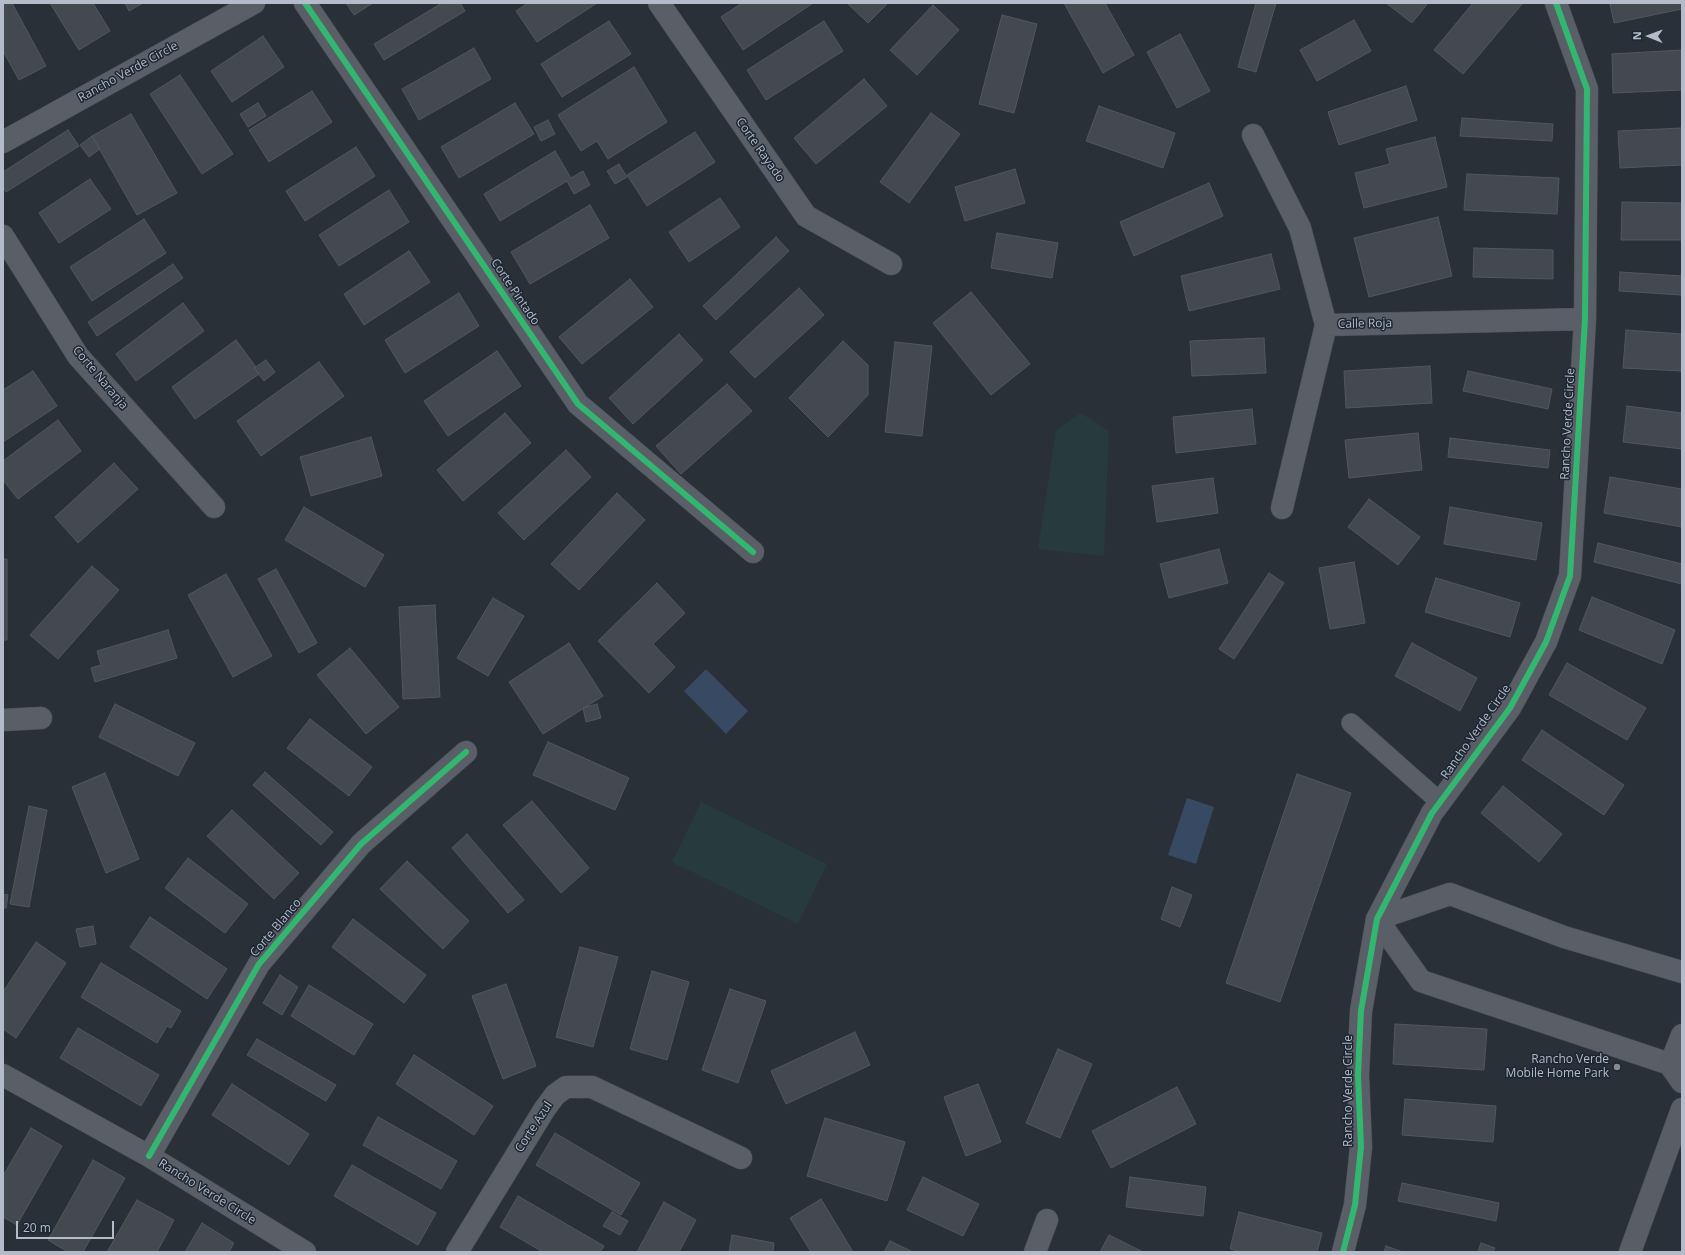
<!DOCTYPE html>
<html>
<head>
<meta charset="utf-8">
<style>
  body { margin:0 }
  #map { position:relative; width:1685px; height:1255px; overflow:hidden; background:#2a3038; font-family:"Open Sans",sans-serif }
  canvas { display:block }
  .frame { position:absolute; inset:0; border:4px solid #b4bcc9; pointer-events:none }
  .north { position:absolute; left:1629px; top:16px; width:40px; height:40px; -webkit-text-stroke:3px #1d2633; paint-order:stroke; rotate:271deg; font-size:11px; font-weight:700; line-height:16px; text-align:center; color:#b4bcc9 }
  .north::after { content:''; display:block; margin:auto; width:14px; height:18px; background:#b4bcc9; clip-path:polygon(50% 0,100% 100%,50% 72%,0 100%) }
  .scale { position:absolute; left:16px; top:1221px; width:98px; height:18px; box-sizing:border-box; border:2px solid #b4bcc9; border-top:0; padding-left:5px; font-size:12px; line-height:14px; white-space:nowrap; color:#b4bcc9; -webkit-text-stroke:3px #1d2633; paint-order:stroke }
</style>
</head>
<body>
<div id="map">
<canvas width="1685" height="1255"></canvas>
<div class="frame"></div>
<div class="north">N</div>
<div class="scale">20 m</div>
</div>
<script>
const context = document.querySelector('canvas').getContext('2d');
context.lineJoin = 'round';
function fill(path, color) {
  context.fillStyle = color;
  context.fill(path, 'evenodd');
}
function shape(rows) {
  const path = new Path2D();
  for (const r of rows) {
    path.moveTo(r[0], r[1]);
    for (let i = 2; i < r.length; i += 2) path.lineTo(r[i], r[i + 1]);
  }
  return path;
}
function strokePath(path, color, width, dash) {
  context.strokeStyle = color;
  context.lineWidth = width;
  context.lineCap = dash ? 'butt' : 'round';
  context.setLineDash(dash || []);
  context.stroke(path);
}
function label(font, color, halo, rows, align = 'center') {
  context.font = font + ' "Open Sans",sans-serif';
  context.lineWidth = 3;
  context.setLineDash([]);
  context.textBaseline = 'middle';
  context.strokeStyle = halo;
  context.fillStyle = color;
  for (const [text, x, y, turn = 0] of rows) {
    context.save();
    context.translate(x, y);
    context.rotate((+turn || 0) * Math.PI / 180);
    context.textAlign = isNaN(turn) ? turn : align;
    if (halo) context.strokeText(text, 0, 0);
    context.fillText(text, 0, 0);
    context.restore();
  }
}
fill(shape([
  [1081,413,1109,431,1104,556,1038,549,1056,430],
  [701,802,827,864,798,924,672,862]
]), '#273a3e');
fill(shape([
  [706,669,748,711,726,734,684,691],
  [1187,798,1214,807,1196,864,1168,855]
]), '#384963');
const building = shape([
  [3,3,12,3,46,66,19,80,3,51,3,3],
  [50,3,93,3,110,31,79,50,50,3],
  [125,3,143,3,129,11,125,3],
  [346,3,373,3,354,15,346,3],
  [442,3,460,3,465,11,384,60,374,44,442,3],
  [528,3,597,3,537,42,516,11,528,3],
  [742,3,813,3,743,50,721,17,742,3],
  [847,3,888,3,868,23,847,3],
  [1064,3,1105,3,1134,55,1103,73,1064,3],
  [1256,3,1276,3,1256,72,1238,67,1256,3],
  [1386,3,1428,3,1412,23,1386,3],
  [1473,3,1523,3,1463,74,1434,50,1473,3],
  [1616,3,1682,3,1682,9,1614,23,1610,4,1616,3],
  [933,5,959,30,917,75,890,50,933,5],
  [1002,15,1037,24,1014,113,979,104,1002,15],
  [1354,20,1371,51,1317,81,1300,50,1354,20],
  [609,21,631,54,562,97,541,64,609,21],
  [824,21,843,51,766,100,747,70,824,21],
  [1180,34,1210,91,1177,108,1147,52,1180,34],
  [263,36,284,67,232,102,211,71,263,36],
  [474,48,491,79,419,120,402,89,474,48],
  [1682,50,1682,90,1613,93,1612,54,1682,50],
  [634,67,667,122,608,159,597,141,581,151,558,115,634,67],
  [180,75,233,154,202,174,150,94,180,75],
  [864,79,887,106,816,164,794,138,864,79],
  [1406,86,1417,120,1339,145,1328,112,1406,86],
  [312,91,332,122,269,162,249,130,312,91],
  [258,103,266,116,248,127,240,114,258,103],
  [515,103,534,134,459,178,441,147,515,103],
  [1099,106,1175,133,1163,168,1086,141,1099,106],
  [931,113,960,134,909,203,880,182,931,113],
  [131,114,177,193,137,215,92,136,131,114],
  [1462,118,1553,124,1552,141,1460,136,1462,118],
  [548,120,555,134,541,141,534,127,548,120],
  [1682,128,1682,165,1620,168,1618,131,1682,128],
  [68,130,79,146,6,192,3,187,3,172,68,130],
  [695,132,715,162,647,206,627,175,695,132],
  [92,136,100,149,89,157,80,145,92,136],
  [1435,137,1447,187,1364,208,1355,173,1390,164,1386,149,1435,137],
  [356,147,375,176,305,221,286,191,356,147],
  [555,151,571,178,583,171,590,185,574,194,567,181,500,221,484,194,555,151],
  [619,164,627,177,615,184,607,171,619,164],
  [1015,169,1025,203,965,221,955,187,1015,169],
  [1467,174,1559,178,1557,214,1464,210,1467,174],
  [90,179,111,209,59,243,39,213,90,179],
  [1209,183,1223,216,1134,256,1120,222,1209,183],
  [389,190,409,222,339,266,319,235,389,190],
  [720,198,740,227,689,262,669,232,720,198],
  [1622,202,1682,203,1682,240,1621,240,1622,202],
  [590,205,609,238,530,284,511,252,590,205],
  [1438,217,1452,276,1369,297,1354,238,1438,217],
  [144,219,166,253,92,301,70,267,144,219],
  [997,233,1058,243,1052,278,991,268,997,233],
  [776,237,789,251,716,320,703,306,776,237],
  [1474,248,1553,250,1553,279,1473,277,1474,248],
  [409,251,430,282,364,325,344,294,409,251],
  [1271,254,1280,289,1189,311,1181,276,1271,254],
  [173,264,183,278,97,336,88,322,173,264],
  [1620,272,1682,276,1682,295,1619,291,1620,272],
  [630,279,653,307,582,364,559,337,630,279],
  [799,288,824,315,755,378,730,352,799,288],
  [971,292,1030,364,991,395,933,323,971,292],
  [459,293,479,326,405,373,385,340,459,293],
  [183,303,204,331,136,381,116,354,183,303],
  [1626,330,1682,334,1682,371,1623,368,1626,330],
  [679,334,703,360,633,424,609,398,679,334],
  [1264,338,1266,373,1192,376,1190,341,1264,338],
  [236,340,256,367,254,368,259,374,195,419,172,387,236,340],
  [843,341,868,365,868,395,828,437,789,398,843,341],
  [895,342,932,346,922,436,885,432,895,342],
  [497,351,521,386,448,436,424,401,497,351],
  [266,360,275,372,264,381,254,368,266,360],
  [319,362,344,396,261,456,237,421,319,362],
  [1430,366,1432,403,1346,408,1344,371,1430,366],
  [33,371,57,406,3,442,3,390,33,371],
  [1468,371,1552,389,1548,409,1463,391,1468,371],
  [727,384,752,411,681,474,656,446,727,384],
  [1627,406,1682,413,1682,449,1623,442,1627,406],
  [1252,409,1256,444,1176,453,1173,417,1252,409],
  [505,413,531,443,463,501,437,470,505,413],
  [58,420,81,451,18,499,3,480,3,461,58,420],
  [1418,433,1422,470,1349,478,1345,440,1418,433],
  [371,437,382,476,311,496,300,457,371,437],
  [1450,438,1550,450,1548,468,1448,457,1450,438],
  [566,450,591,477,524,540,498,513,566,450],
  [114,463,138,489,78,543,55,517,114,463],
  [1610,477,1682,489,1682,527,1604,513,1610,477],
  [1213,478,1218,513,1157,522,1152,486,1213,478],
  [617,493,645,520,579,590,551,564,617,493],
  [1369,499,1420,537,1398,565,1348,527,1369,499],
  [304,507,384,555,365,587,285,540,304,507],
  [1450,507,1542,523,1536,560,1444,544,1450,507],
  [1598,543,1682,564,1682,584,1594,562,1598,543],
  [1219,549,1228,583,1169,598,1160,564,1219,549],
  [3,559,7,559,7,640,3,640,3,559],
  [1354,562,1365,623,1330,629,1319,568,1354,562],
  [92,566,119,590,58,659,30,635,92,566],
  [276,569,317,643,299,653,258,579,276,569],
  [1269,573,1284,583,1234,659,1219,649,1269,573],
  [226,574,272,656,233,677,188,595,226,574],
  [1436,578,1520,603,1510,637,1425,612,1436,578],
  [657,583,685,613,653,644,675,667,649,693,598,641,657,583],
  [1592,597,1675,630,1662,664,1579,630,1592,597],
  [493,598,524,616,488,676,457,658,493,598],
  [435,605,440,697,403,699,399,607,435,605],
  [168,630,177,658,95,682,91,668,101,665,97,651,168,630],
  [569,643,603,696,543,734,509,682,569,643],
  [1412,643,1477,678,1460,711,1395,676,1412,643],
  [350,648,399,707,366,734,317,675,350,648],
  [1567,663,1646,708,1627,740,1549,695,1567,663],
  [115,704,195,743,178,776,99,737,115,704],
  [597,704,601,718,586,722,583,708,597,704],
  [310,719,372,767,349,796,287,748,310,719],
  [1542,730,1624,785,1604,815,1522,760,1542,730],
  [548,742,629,778,615,810,533,775,548,742],
  [265,772,333,832,321,845,253,785,265,772],
  [105,773,139,859,106,873,72,787,105,773],
  [1297,774,1351,793,1280,1002,1226,983,1297,774],
  [1503,786,1562,834,1539,862,1481,813,1503,786],
  [532,801,589,868,561,893,503,825,532,801],
  [29,806,47,810,29,907,10,904,29,806],
  [232,810,299,873,274,899,207,836,232,810],
  [467,834,524,900,508,913,452,848,467,834],
  [188,858,248,904,225,933,165,888,188,858],
  [407,861,469,921,443,949,380,889,407,861],
  [1172,887,1192,895,1180,927,1161,919,1172,887],
  [3,894,8,895,6,908,3,908,3,894],
  [150,917,227,969,207,999,130,947,150,917],
  [353,919,426,975,404,1003,332,947,353,919],
  [93,926,96,944,80,947,76,929,93,926],
  [36,942,66,963,16,1038,3,1029,3,992,36,942],
  [580,947,618,957,593,1047,556,1037,580,947],
  [101,963,181,1011,171,1028,167,1026,157,1043,81,997,101,963],
  [652,971,689,982,667,1060,630,1049,652,971],
  [280,975,298,987,282,1015,263,1003,280,975],
  [506,984,536,1066,503,1079,472,996,506,984],
  [309,985,373,1024,354,1055,291,1016,309,985],
  [730,989,766,1001,738,1083,702,1070,730,989],
  [1395,1024,1487,1029,1484,1070,1393,1064,1395,1024],
  [78,1028,159,1075,141,1106,60,1058,78,1028],
  [855,1032,870,1065,786,1104,771,1071,855,1032],
  [257,1039,336,1085,326,1101,247,1055,257,1039],
  [1058,1049,1092,1064,1060,1138,1026,1123,1058,1049],
  [414,1055,493,1106,474,1135,396,1084,414,1055],
  [232,1084,309,1134,289,1165,212,1115,232,1084],
  [978,1084,1001,1142,966,1156,944,1097,978,1084],
  [1177,1087,1196,1124,1111,1168,1092,1131,1177,1087],
  [1405,1099,1496,1106,1493,1142,1402,1135,1405,1099],
  [378,1117,457,1161,441,1189,363,1145,378,1117],
  [825,1118,905,1142,887,1201,807,1176,825,1118],
  [31,1128,62,1146,17,1225,3,1217,3,1176,31,1128],
  [555,1133,640,1183,621,1215,536,1165,555,1133],
  [93,1160,125,1178,83,1252,68,1252,48,1240,93,1160],
  [352,1165,436,1213,418,1245,334,1196,352,1165],
  [923,1177,979,1204,963,1236,907,1210,923,1177],
  [1130,1177,1206,1187,1203,1216,1126,1207,1130,1177],
  [1402,1183,1499,1203,1496,1221,1398,1201,1402,1183],
  [518,1196,604,1246,600,1252,543,1252,500,1227,518,1196],
  [821,1199,853,1252,811,1252,790,1218,821,1199],
  [137,1200,174,1220,157,1252,107,1252,137,1200],
  [664,1202,696,1220,679,1252,637,1252,664,1202],
  [612,1212,628,1221,620,1235,603,1226,612,1212],
  [1239,1212,1322,1233,1317,1252,1243,1252,1230,1249,1239,1212],
  [202,1223,234,1243,229,1252,185,1252,202,1223],
  [732,1235,774,1243,773,1252,729,1252,732,1235],
  [1109,1235,1143,1252,1100,1252,1109,1235],
  [890,1241,913,1252,884,1252,890,1241],
  [1481,1243,1495,1248,1493,1252,1478,1252,1481,1243],
  [1386,1246,1403,1252,1384,1252,1386,1246]
]);
fill(building, '#444950');
strokePath(building, '#52575f', 1);
const lane = shape([
  [1351,723,1440,802]
]);
const street = shape([
  [305,3,578,404,753,552],
  [659,3,806,216,891,264],
  [1253,135,1300,228,1326,325,1585,319],
  [3,142,254,3],
  [3,236,78,356,214,507],
  [1282,508,1326,325],
  [3,720,41,718],
  [1682,972,1564,937,1450,894,1377,919,1421,981,1682,1068],
  [3,1075,149,1156,305,1252],
  [149,1156,259,964,361,844,466,752],
  [457,1252,544,1110,555,1095,566,1087,592,1087,741,1158],
  [1035,1252,1047,1220],
  [1343,1252,1355,1205,1361,1147,1358,1075,1361,1011,1377,919,1432,813,1510,708,1546,642,1570,576,1585,319,1587,89,1556,3]
]);
const secondary = shape([
  [1682,1035,1670,1065,1682,1082],
  [1630,1252,1682,1109]
]);
strokePath(lane, '#484c53', 20);
strokePath(street, '#484c53', 23);
strokePath(secondary, '#484c53', 23);
strokePath(lane, '#5a5e66', 19);
strokePath(street, '#5a5e66', 22);
strokePath(secondary, '#595d64', 22);
strokePath(shape([
  [305,3,578,404,753,552],
  [149,1156,259,964,361,844,466,752],
  [1343,1252,1355,1205,1361,1147,1358,1075,1361,1011,1377,919,1432,813,1510,708,1546,642,1570,576,1585,319,1587,89,1556,3]
]), '#33b770', 6);
for (const [x, y, r, color] of [
  [1617,1067,4,"#848b96"]
]) {
  const dot = new Path2D();
  dot.arc(x, y, r, 0, 2 * Math.PI);
  context.fillStyle = color;
  context.fill(dot);
  strokePath(dot, '#1d2633', 1.5);
}
label('12px', '#b4bcc9', '#1d2633', [
  ["Rancho Verde Circle",128,72,-29],
  ["Corte Rayado",760,150,55],
  ["Corte Pintado",515,292,56],
  ["Calle Roja",1365,324,-1],
  ["Corte Naranja",100,378,50],
  ["Rancho Verde Circle",1568,424,-87],
  ["Rancho Verde Circle",1476,732,-55],
  ["Corte Blanco",276,928,-50],
  ["Rancho Verde Circle",1349,1091,-90],
  ["Corte Azul",534,1127,-57],
  ["Rancho Verde Circle",207,1192,32]
]);
label('12px', '#b4bcc9', '#1d2633', [
  ["Rancho Verde",1609,1060],
  ["Mobile Home Park",1609,1074]
], 'right');
</script>
</body>
</html>
